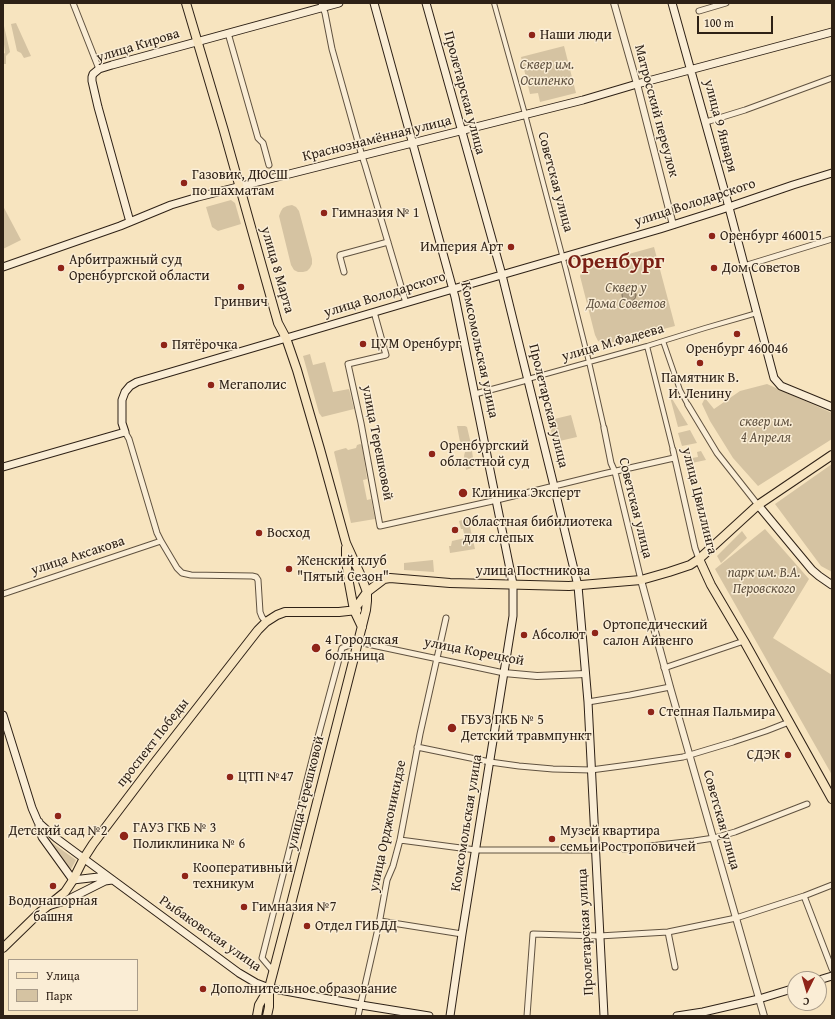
<!DOCTYPE html>
<html>
<head>
<meta charset="utf-8">
<style>
  body { margin:0 }
  #map { position:relative; width:835px; height:1019px; overflow:hidden; background:#f7e4bf; font-family:"Gentium Book Plus",serif }
  canvas { display:block }
  .frame { position:absolute; inset:0; border:4px solid #2e2116; pointer-events:none }
  .legend { position:absolute; left:8px; top:959px; width:130px; height:52px; box-sizing:border-box; background:#faedd5; border:1px solid #a89b89; margin:0; padding:5px 7px; list-style:none; font-size:12px; color:#2e2116 }
  .legend li { display:flex; align-items:center; gap:8px; height:20px }
  .legend b { width:20px; border:1px solid #a89b89 }
  .north { position:absolute; left:787px; top:971px; width:40px; height:40px; box-sizing:border-box; background:#faedd5; border:1px solid #a89b89; border-radius:50%; rotate:185deg; font-size:11px; font-weight:700; line-height:16px; text-align:center; color:#2e2116 }
  .north::after { content:''; display:block; margin:auto; width:14px; height:18px; background:#8f2418; clip-path:polygon(50% 0,100% 100%,50% 72%,0 100%) }
  .scale { position:absolute; left:697px; top:16px; width:76px; height:18px; box-sizing:border-box; border:2px solid #2e2116; border-top:0; padding-left:5px; font-size:12px; line-height:14px; white-space:nowrap; color:#2e2116; -webkit-text-stroke:3px #faedd5; paint-order:stroke }
</style>
</head>
<body>
<div id="map">
<canvas width="835" height="1019"></canvas>
<div class="frame"></div>
<ul class="legend">
<li><b style="height:5px;background:#f7e4bf"></b>Улица</li>
<li><b style="height:11px;background:#d5c3a2"></b>Парк</li>
</ul>
<div class="north">С</div>
<div class="scale">100 m</div>
</div>
<script>
const context = document.querySelector('canvas').getContext('2d');
context.lineJoin = 'round';
function fill(path, color) {
  context.fillStyle = color;
  context.fill(path, 'evenodd');
}
function shape(rows) {
  const path = new Path2D();
  for (const r of rows) {
    if (r.length === 3) {
      path.moveTo(r[0] + r[2], r[1]);
      path.arc(r[0], r[1], r[2], 0, 2 * Math.PI);
      continue;
    }
    path.moveTo(r[0], r[1]);
    for (let i = 2; i < r.length; i += 2) path.lineTo(r[i], r[i + 1]);
  }
  return path;
}
function strokePath(path, color, width, dash) {
  context.strokeStyle = color;
  context.lineWidth = width;
  context.lineCap = dash ? 'butt' : 'round';
  context.setLineDash(dash || []);
  context.stroke(path);
}
function label(font, color, halo, rows, align = 'center') {
  context.font = font + ' "Gentium Book Plus",serif';
  context.lineWidth = 3;
  context.setLineDash([]);
  context.textBaseline = 'middle';
  context.strokeStyle = halo;
  context.fillStyle = color;
  for (const [text, x, y, turn = 0] of rows) {
    context.save();
    context.translate(x, y);
    context.rotate((+turn || 0) * Math.PI / 180);
    context.textAlign = isNaN(turn) ? turn : align;
    if (halo) context.strokeText(text, 0, 0);
    context.fillText(text, 0, 0);
    context.restore();
  }
}
fill(shape([
  [16,23,31,56,24,58,21,53,17,51,11,24],
  [3,26,4,26,10,52,6,56,6,64,3,64,3,54,5,53,3,35],
  [564,46,576,93,540,102,538,93,530,94,521,57],
  [231,200,235,203,241,224,218,231,212,227,206,207],
  [292,205,296,207,299,211,312,259,312,264,310,268,307,271,303,272,298,272,294,270,291,265,279,216,281,211,283,208,287,206],
  [3,206,21,240,3,249],
  [654,247,675,326,610,343,602,343,598,341,595,335,581,280,580,276,582,271,589,265],
  [310,354,313,365,325,362,333,392,349,389,354,409,322,417,319,413,303,356],
  [767,384,832,413,832,439,758,486,733,458,710,421,702,404,705,398,714,409,740,391],
  [670,397,671,397,688,425,678,427],
  [547,415,548,415,550,420,571,415,577,437,555,442,557,450,556,450],
  [457,426,465,426,467,427,471,444,464,446,460,442],
  [690,430,697,443,682,446,678,433],
  [360,444,362,445,367,479,363,480,367,500,371,499,375,519,351,523,334,452,335,451,346,448,348,450,356,448,357,445],
  [472,451,474,465,474,467,466,470,464,456,465,452],
  [701,451,706,460,687,464,684,454,690,453,692,458,698,457,697,452],
  [832,464,832,572,821,566,775,504],
  [468,518,475,549,450,553,449,546,451,546,452,541,465,538,463,529,461,529,459,521],
  [765,529,809,579,773,638,832,675,832,775,715,569],
  [742,531,747,538,721,563,717,556],
  [433,560,434,572,404,570,404,563],
  [47,839,76,860,70,871]
]), '#d5c3a2');
const water = shape([
  [629,295,7]
]);
fill(water, '#b3a286');
strokePath(water, '#7e6e59', 1);
const pedestrian = shape([
  [494,3,525,114,566,270,589,362,604,428],
  [663,341,680,390,688,405],
  [647,346,673,450],
  [528,379,647,346,705,328,757,313]
]);
const minor = shape([
  [73,3,99,69],
  [321,3,325,13,332,49,362,156,365,165,406,303],
  [699,11,726,3],
  [228,33,258,138,263,143,269,165],
  [706,122,745,110,832,78],
  [744,266,832,239],
  [344,272,340,257,340,255,388,242],
  [374,312,386,355,348,364,361,423,380,526,497,500,603,474,674,458],
  [475,394,527,380],
  [688,405,717,453,758,505],
  [604,428,611,463,615,472,641,580],
  [125,432,129,439,157,533,161,541,177,568,182,573,191,575,252,576,256,577,258,580,260,612,262,617,266,622],
  [673,450,695,548,699,559],
  [3,594,161,541],
  [664,668,744,641],
  [588,702,630,695,670,687],
  [417,747,490,762,519,766,553,769,591,770,636,764,683,757,733,742,766,731,789,722],
  [400,840,476,850,595,850],
  [624,849,694,841,714,838,735,832,807,804],
  [804,896,832,969],
  [380,921,462,934],
  [668,932,675,967],
  [273,971,262,958,315,748,342,648,358,642,504,673],
  [358,1016,379,924,387,880,393,866,400,840,420,734,446,618],
  [527,1016,533,934,599,936,668,932,736,918,804,896,832,885]
]);
const tertiary = shape([
  [614,3,637,84,673,225],
  [641,580,670,687,764,1016],
  [504,673,537,676,585,674]
]);
const secondary = shape([
  [374,3,455,297,513,584,513,616,462,934,450,1016],
  [426,3,502,275,552,478,578,586,588,702,604,1016],
  [672,3,727,200,774,378,781,386,832,407],
  [130,222,98,107,92,81,92,77,93,74,99,69,112,65,339,3],
  [3,267,120,226,171,205,198,197,583,100,637,84,832,32],
  [3,467,125,432,122,423,122,400,125,392,130,386,137,382,453,289,660,229,720,210,793,185,832,173],
  [758,505,812,570,819,576,832,585],
  [3,715,32,808,38,822,56,838,239,973,256,983,269,988,361,1005,429,1016],
  [39,822,39,829,42,837,73,880,107,876],
  [48,906,65,901,105,881,112,880],
  [819,980,832,976],
  [677,1016,703,1012,759,999,795,988]
]);
const primary = shape([
  [186,3,224,131,274,309,278,323,286,338,297,370,320,449,346,543,361,576,367,592,367,601,366,610,358,642,292,900,269,988,259,1005,257,1016],
  [346,548,346,560,349,583,354,610,362,627],
  [699,559,711,585,744,641,832,799],
  [354,610,367,592,384,579,390,578,450,583,569,586,641,580,669,572,690,565,699,559,758,505,832,455],
  [3,948,39,913,65,892,73,880,84,858,93,844,152,766,258,630,266,622,277,615,285,612,339,612,357,610],
  [267,1016,269,1007,269,988]
]);
strokePath(pedestrian, '#605240', 6);
strokePath(minor, '#605240', 7);
strokePath(tertiary, '#605240', 8);
strokePath(secondary, '#2e2116', 9);
strokePath(primary, '#2e2116', 10);
strokePath(pedestrian, '#faedd5', 4);
strokePath(minor, '#faedd5', 5);
strokePath(tertiary, '#faedd5', 6);
strokePath(secondary, '#faedd5', 7);
strokePath(primary, '#f7e4bf', 8);
for (const [x, y, r, color] of [
  [532,35,4,"#8f2418"],
  [184,183,4,"#8f2418"],
  [324,213,4,"#8f2418"],
  [712,236,4,"#8f2418"],
  [511,247,4,"#8f2418"],
  [61,268,4,"#8f2418"],
  [714,268,4,"#8f2418"],
  [241,287,4,"#8f2418"],
  [737,334,4,"#8f2418"],
  [363,344,4,"#8f2418"],
  [164,345,4,"#8f2418"],
  [700,363,4,"#8f2418"],
  [211,385,4,"#8f2418"],
  [432,454,4,"#8f2418"],
  [463,493,5,"#8f2418"],
  [455,530,4,"#8f2418"],
  [259,533,4,"#8f2418"],
  [289,569,4,"#8f2418"],
  [595,633,4,"#8f2418"],
  [524,635,4,"#8f2418"],
  [316,648,5,"#8f2418"],
  [651,712,4,"#8f2418"],
  [452,728,5,"#8f2418"],
  [788,755,4,"#8f2418"],
  [230,777,4,"#8f2418"],
  [58,816,4,"#8f2418"],
  [124,836,5,"#8f2418"],
  [552,839,4,"#8f2418"],
  [185,876,4,"#8f2418"],
  [53,886,4,"#8f2418"],
  [244,907,4,"#8f2418"],
  [307,926,4,"#8f2418"],
  [203,989,4,"#8f2418"]
]) {
  const dot = new Path2D();
  dot.arc(x, y, r, 0, 2 * Math.PI);
  context.fillStyle = color;
  context.fill(dot);
  strokePath(dot, '#faedd5', 1.5);
}
label('14px', '#2e2116', '#faedd5', [
  ["Наши люди",540,35],
  ["Газовик, ДЮСШ",192,175],
  ["по шахматам",192,191],
  ["Гимназия № 1",332,213],
  ["Оренбург 460015",720,236],
  ["Империя Арт",503,247,"right"],
  ["Арбитражный суд",69,260],
  ["Оренбургской области",69,276],
  ["Дом Советов",722,268],
  ["Гринвич",241,302,"center"],
  ["ЦУМ Оренбург",371,344],
  ["Пятёрочка",172,345],
  ["Оренбург 460046",737,349,"center"],
  ["Памятник В.",700,378,"center"],
  ["И. Ленину",700,394,"center"],
  ["Мегаполис",219,385],
  ["Оренбургский",440,446],
  ["областной суд",440,462],
  ["Клиника Эксперт",472,493],
  ["Областная бибилиотека",463,522],
  ["для слепых",463,538],
  ["Восход",267,533],
  ["Женский клуб",297,561],
  ["\"Пятый Сезон\"",297,577],
  ["Ортопедический",603,625],
  ["салон Айвенго",603,641],
  ["Абсолют",532,635],
  ["4 Городская",325,640],
  ["больница",325,656],
  ["Степная Пальмира",659,712],
  ["ГБУЗ ГКБ № 5",461,720],
  ["Детский травмпункт",461,736],
  ["СДЭК",780,755,"right"],
  ["ЦТП №47",238,777],
  ["ГАУЗ ГКБ № 3",133,828],
  ["Поликлиника № 6",133,844],
  ["Детский сад №2",58,831,"center"],
  ["Музей квартира",560,831],
  ["семьи Ростроповичей",560,847],
  ["Кооперативный",193,868],
  ["техникум",193,884],
  ["Водонапорная",53,901,"center"],
  ["башня",53,917,"center"],
  ["Гимназия №7",252,907],
  ["Отдел ГИБДД",315,926],
  ["Дополнительное образование",211,989]
], 'left');
label('14px', '#2e2116', '#faedd5', [
  ["улица Кирова",138,46,-17],
  ["Пролетарская улица",464,93,75],
  ["Матросский переулок",656,111,75],
  ["улица 9 Января",720,126,75],
  ["Краснознамённая улица",377,139,-14],
  ["Советская улица",555,182,75],
  ["улица Володарского",695,203,-18],
  ["улица 8 Марта",277,270,74],
  ["улица Володарского",385,295,-17],
  ["улица М.Фадеева",613,343,-16],
  ["Комсомольская улица",479,350,78],
  ["Пролетарская улица",548,406,76],
  ["улица Терешковой",377,443,79],
  ["улица Цвиллинга",699,501,76],
  ["Советская улица",635,508,76],
  ["улица Аксакова",78,556,-18],
  ["улица Постникова",533,571],
  ["улица Корецкой",474,652,11],
  ["проспект Победы",153,743,-52],
  ["улица Терешковой",306,793,-76],
  ["Советская улица",721,820,74],
  ["Комсомольская улица",467,823,-81],
  ["улица Орджоникидзе",388,826,-78],
  ["Пролетарская улица",586,932,-93],
  ["Рыбаковская улица",210,934,35]
]);
label('italic 14px', '#605240', '#faedd5', [
  ["Сквер им.",547,65],
  ["Осипенко",547,81],
  ["Сквер у",626,288],
  ["Дома Советов",626,304],
  ["сквер им.",766,422],
  ["4 Апреля",766,438],
  ["парк им. В.А.",764,573],
  ["Перовского",764,589]
]);
label('bold 22px', '#7a1f14', '#faedd5', [
  ["Оренбург",616,262]
]);
</script>
</body>
</html>
